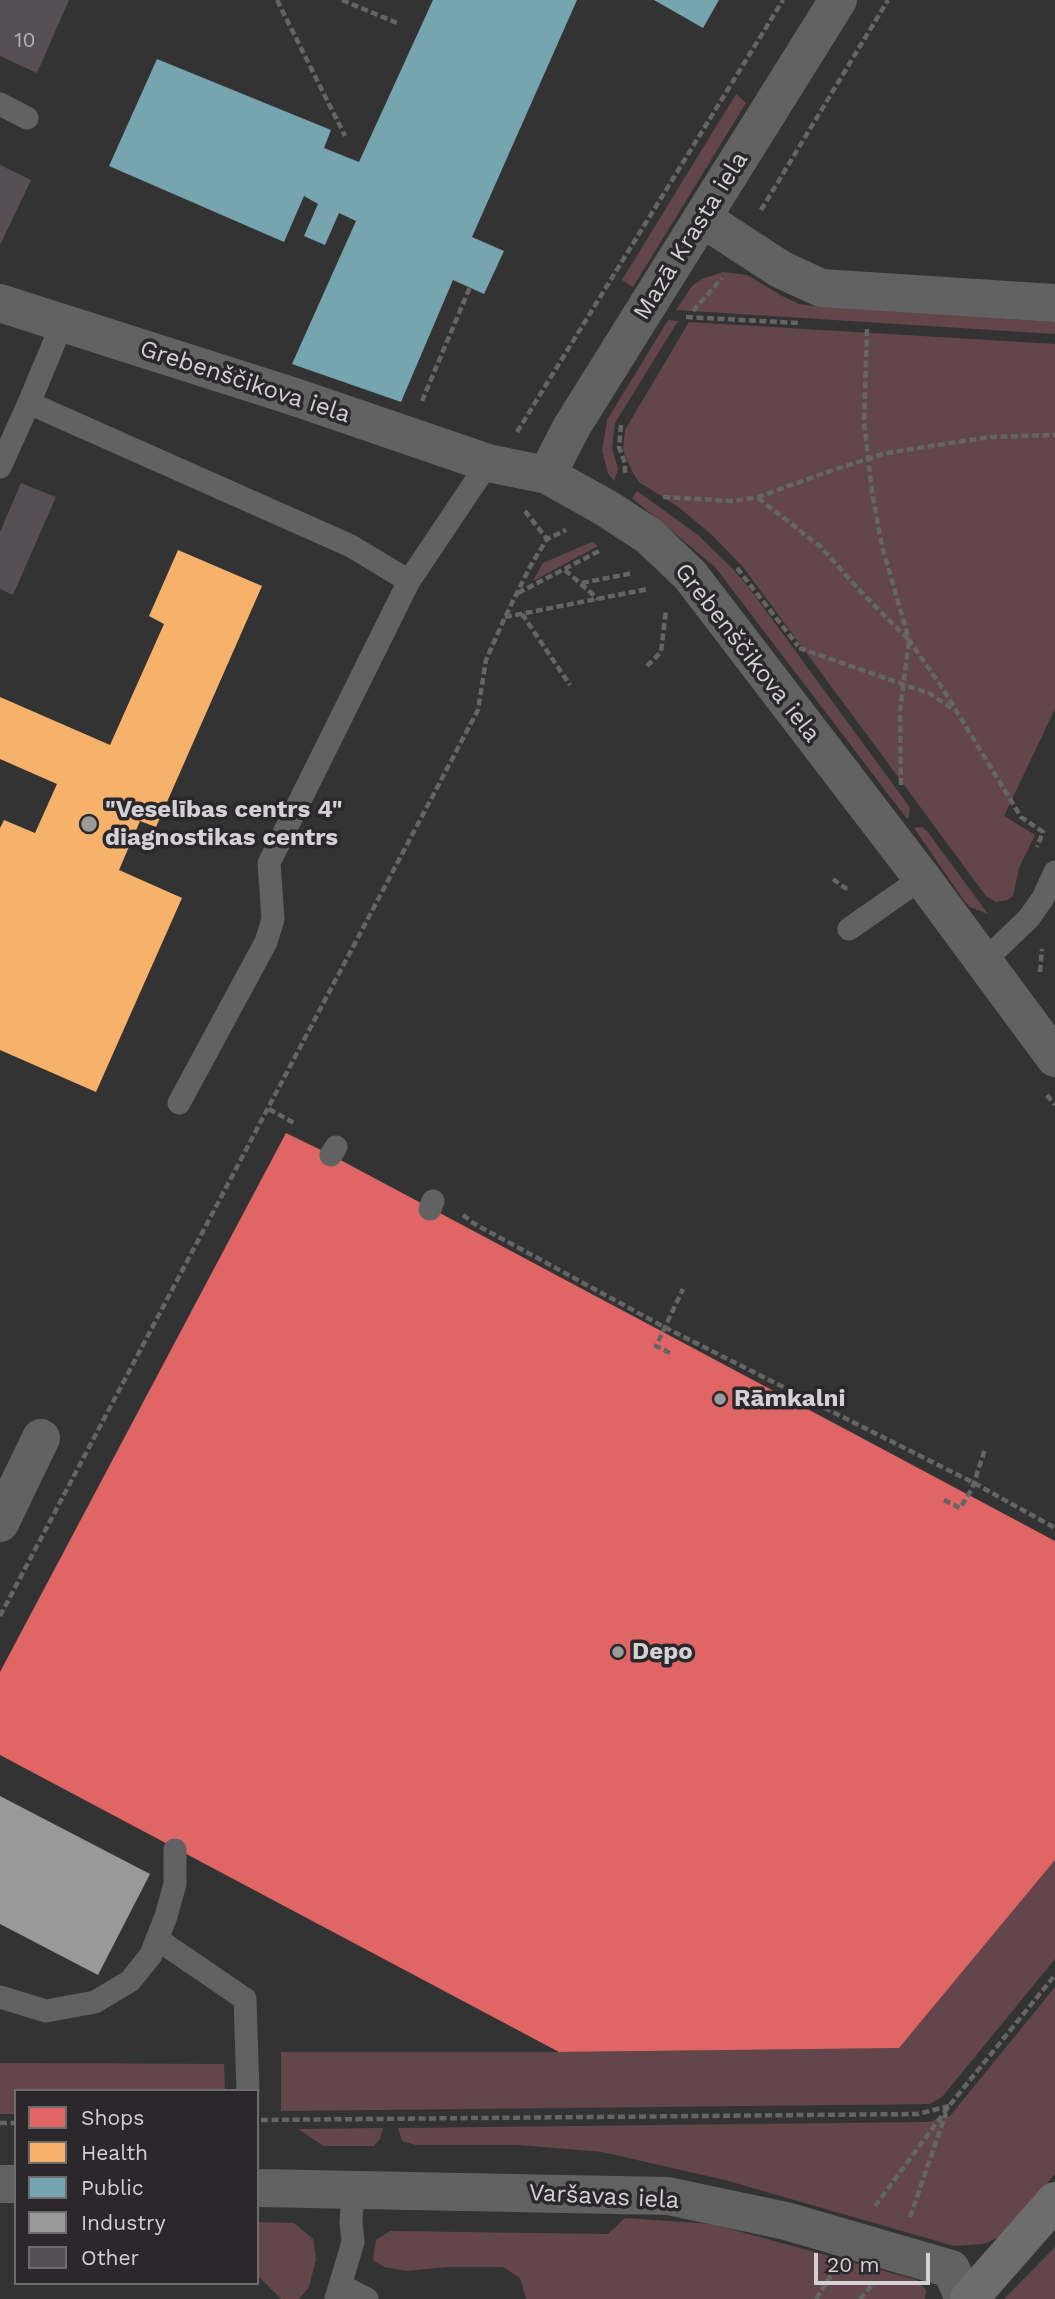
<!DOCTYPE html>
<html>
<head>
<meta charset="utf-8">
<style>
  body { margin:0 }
  #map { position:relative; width:1055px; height:2299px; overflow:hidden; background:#343334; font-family:"Work Sans",sans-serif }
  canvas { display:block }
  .legend { position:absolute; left:14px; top:2089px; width:245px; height:196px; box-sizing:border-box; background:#2a282b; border:2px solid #6e6c6e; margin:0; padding:9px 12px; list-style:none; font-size:21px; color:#d3d1d3 }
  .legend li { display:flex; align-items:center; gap:14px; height:35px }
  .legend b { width:35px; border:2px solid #6e6c6e }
  .scale { position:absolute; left:814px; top:2253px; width:116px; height:32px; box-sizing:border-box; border:4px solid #d3d1d3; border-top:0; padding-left:9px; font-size:21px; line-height:24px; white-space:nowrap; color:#d3d1d3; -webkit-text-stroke:5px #2a282b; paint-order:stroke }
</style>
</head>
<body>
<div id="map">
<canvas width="1055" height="2299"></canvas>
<ul class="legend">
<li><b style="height:19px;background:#e06666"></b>Shops</li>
<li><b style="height:19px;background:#f6b26b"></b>Health</li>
<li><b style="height:19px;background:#76a5af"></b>Public</li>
<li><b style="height:19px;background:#999"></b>Industry</li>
<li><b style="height:19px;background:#564f53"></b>Other</li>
</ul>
<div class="scale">20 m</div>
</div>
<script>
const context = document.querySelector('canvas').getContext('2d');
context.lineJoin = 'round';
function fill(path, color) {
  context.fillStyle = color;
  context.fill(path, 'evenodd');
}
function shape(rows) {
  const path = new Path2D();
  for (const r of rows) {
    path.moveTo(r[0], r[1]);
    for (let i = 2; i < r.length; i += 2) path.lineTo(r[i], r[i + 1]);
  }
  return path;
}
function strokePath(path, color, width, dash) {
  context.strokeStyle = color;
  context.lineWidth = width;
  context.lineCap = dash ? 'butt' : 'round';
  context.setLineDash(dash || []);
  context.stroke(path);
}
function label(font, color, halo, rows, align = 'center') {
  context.font = font + ' "Work Sans",sans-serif';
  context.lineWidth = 7;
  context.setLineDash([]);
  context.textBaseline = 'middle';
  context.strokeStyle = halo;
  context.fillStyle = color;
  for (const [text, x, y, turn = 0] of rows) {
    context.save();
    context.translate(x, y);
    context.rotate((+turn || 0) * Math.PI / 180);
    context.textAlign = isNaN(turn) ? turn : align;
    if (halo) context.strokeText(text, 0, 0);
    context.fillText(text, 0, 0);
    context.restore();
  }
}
fill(shape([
  [736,94,746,103,633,287,622,280],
  [723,272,747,275,782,296,799,304,813,306,1055,322,1055,334,676,310,692,286,702,279],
  [668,320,678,321,615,423,612,448,618,469,614,481,608,473,602,451,607,420],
  [689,322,1055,344,1055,709,1004,816,1035,835,1019,868,1013,896,1007,900,996,902,986,896,743,567,711,534,677,506,639,482,632,471,623,450,625,430],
  [637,491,698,535,732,568,750,589,906,802,910,808,909,816,907,819,715,567,632,498],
  [592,542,598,546,533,581,543,563],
  [922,827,927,831,988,914,970,907,963,899,914,828],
  [1055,1860,1055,1959,942,2097,930,2104,281,2111,281,2052,559,2052,899,2048],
  [1055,1987,1055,2174,1004,2235,983,2244,954,2246,725,2180,602,2152,518,2145,416,2145,402,2141,398,2128,928,2122,950,2116],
  [0,2063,224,2064,225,2091,16,2091,16,2114,0,2114],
  [383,2128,380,2139,374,2146,324,2146,298,2129],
  [625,2218,712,2224,917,2280,926,2290,925,2299,526,2299,520,2278,503,2267,448,2267,406,2271,384,2267,373,2260,376,2240,390,2231,608,2234],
  [257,2222,294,2223,313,2239,316,2259,309,2287,299,2299,281,2299,257,2275],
  [1055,2247,1055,2299,1004,2299]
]), '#63464b');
fill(shape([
  [286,1133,331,1155,1055,1541,1055,1860,899,2048,559,2052,0,1755,0,1672]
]), '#e06666');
fill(shape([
  [178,550,262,586,156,827,140,821,119,870,182,898,96,1092,0,1050,0,828,4,820,35,833,57,784,0,759,0,697,110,745,164,624,149,616]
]), '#f6b26b');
fill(shape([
  [433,0,577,0,472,237,504,251,484,294,453,280,401,402,292,364,356,221,339,213,325,245,304,236,318,204,304,196,284,242,109,166,157,59,331,130,324,148,359,162],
  [654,0,719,0,703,28]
]), '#76a5af');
fill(shape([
  [0,1796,150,1874,98,1975,0,1924]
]), '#999');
fill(shape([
  [0,0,69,0,37,73,0,56],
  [0,165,31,180,0,245],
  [21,483,56,497,13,595,0,589,0,532]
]), '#564f53');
strokePath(shape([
  [277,0,345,136],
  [342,0,397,23],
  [761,210,888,0],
  [693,311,722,278],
  [686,317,799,323],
  [867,329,864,422,872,492,882,546,909,640,943,689,1021,817,1043,832,1037,847],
  [422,401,470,287],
  [621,425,619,447,625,463,625,474],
  [517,432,783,0],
  [663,497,733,501,758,497,833,470,886,453,990,437,1055,435],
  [758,498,821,547,861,592,909,640,900,711,901,787],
  [525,511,547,539],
  [737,568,798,646],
  [565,570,598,599],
  [582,583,633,573],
  [518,593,601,550],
  [522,614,570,685],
  [505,617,648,589],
  [799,648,931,694,954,710],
  [647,666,661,652,666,610],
  [833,879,845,888,850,888],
  [1040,972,1042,949],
  [1047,1095,1055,1105],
  [269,1109,294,1123],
  [463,1215,473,1223,664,1327,974,1483,1055,1528],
  [670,1353,656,1346,683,1289],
  [944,1500,960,1508,972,1489,985,1449],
  [0,1616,478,710,486,660,505,617,531,565,547,539,566,530],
  [261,2120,918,2114,949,2106],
  [0,2123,16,2123],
  [875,2206,949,2106,1055,1975],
  [910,2217,946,2113],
  [816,2299,831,2275],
  [860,2299,872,2285]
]), '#656565', 4.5, [7, 3.5]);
strokePath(shape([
  [0,104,27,118],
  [62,324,29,403,351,546,409,581],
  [0,467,29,403],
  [849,929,922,878],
  [984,961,1029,918,1043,898,1055,872],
  [179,1103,266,942,273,919,269,863,409,581,488,463],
  [331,1155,336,1147],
  [430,1209,433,1201],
  [157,1939,245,1999,248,2091],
  [0,1997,46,2011,95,2002,130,1981,151,1955,166,1916,175,1884,175,1850],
  [340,2285,367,2299],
  [336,2299,353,2242,351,2222,353,2190]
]), '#626262', 23);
strokePath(shape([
  [702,218,780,269,821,288,1055,303],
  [0,303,295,397,488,463,547,475,606,508,649,536,690,575,922,878,1055,1058],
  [547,475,571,428,838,0],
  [0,1523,41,1438],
  [0,2184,16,2184],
  [257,2188,668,2196,786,2221,951,2269,964,2299]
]), '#626262', 38);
strokePath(shape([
  [969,2299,1055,2201]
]), '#6e6d6e', 38);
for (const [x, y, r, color] of [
  [89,824,9,"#9b9a9b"],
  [720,1399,7,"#9b9a9b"],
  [618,1652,7,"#9b9a9b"]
]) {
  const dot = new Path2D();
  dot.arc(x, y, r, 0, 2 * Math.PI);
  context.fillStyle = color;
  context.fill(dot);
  strokePath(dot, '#2a282b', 2.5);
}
label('21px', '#b4b0b3', null, [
  ["10",25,41]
]);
label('24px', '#d3d1d3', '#2a282b', [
  ["Mazā Krasta iela",691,236,-58],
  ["Grebenščikova iela",245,382,18],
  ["Grebenščikova iela",747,653,52],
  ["Varšavas iela",604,2197,3]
]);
label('bold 24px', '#d3d1d3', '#2a282b', [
  ["\"Veselības centrs 4\"",105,810],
  ["diagnostikas centrs",105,838],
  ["Rāmkalni",734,1399],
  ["Depo",632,1652]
], 'left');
</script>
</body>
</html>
